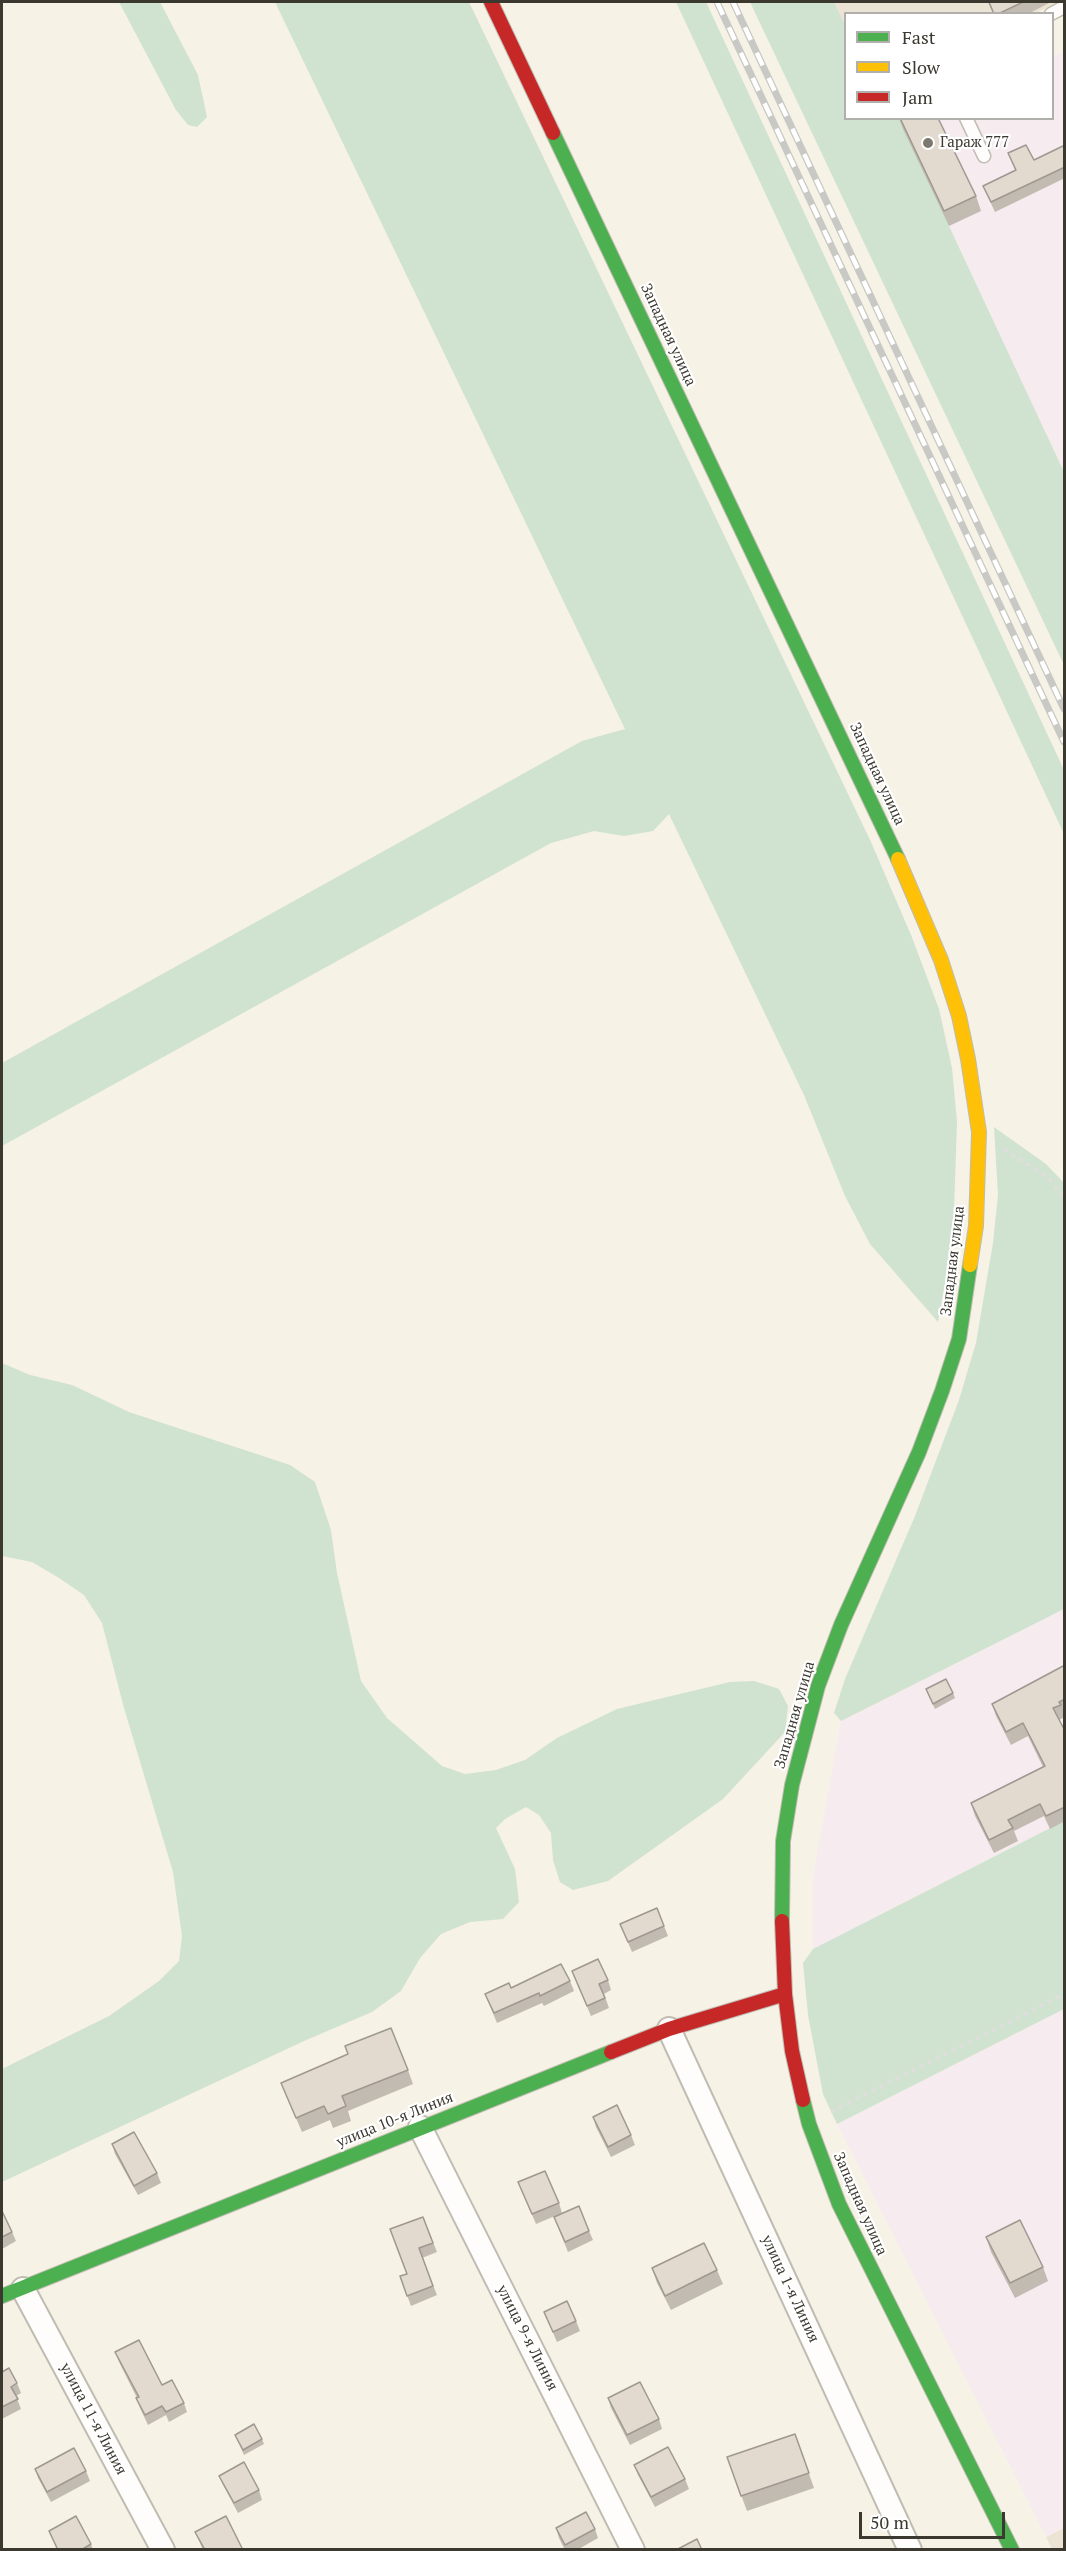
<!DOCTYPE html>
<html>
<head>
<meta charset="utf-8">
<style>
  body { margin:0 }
  #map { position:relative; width:1066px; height:2551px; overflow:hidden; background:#f6f2e5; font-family:"PT Serif",serif }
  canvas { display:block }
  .frame { position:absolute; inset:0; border:3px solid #3b382f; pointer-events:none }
  .legend { position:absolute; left:844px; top:12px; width:210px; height:108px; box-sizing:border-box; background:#fff; border:2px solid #b1afac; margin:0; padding:8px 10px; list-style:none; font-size:18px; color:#3b382f }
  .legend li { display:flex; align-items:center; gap:12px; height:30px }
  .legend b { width:30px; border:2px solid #b1afac }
  .scale { position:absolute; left:859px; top:2512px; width:146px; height:27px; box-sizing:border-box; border:3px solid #3b382f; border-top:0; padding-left:8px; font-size:18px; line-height:21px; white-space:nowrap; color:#3b382f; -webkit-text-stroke:4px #fff; paint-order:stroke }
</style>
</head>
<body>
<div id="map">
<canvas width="1066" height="2551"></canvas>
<div class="frame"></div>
<ul class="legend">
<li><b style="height:8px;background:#4caf50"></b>Fast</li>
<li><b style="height:8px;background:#ffc107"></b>Slow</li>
<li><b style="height:8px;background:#c62828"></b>Jam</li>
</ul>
<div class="scale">50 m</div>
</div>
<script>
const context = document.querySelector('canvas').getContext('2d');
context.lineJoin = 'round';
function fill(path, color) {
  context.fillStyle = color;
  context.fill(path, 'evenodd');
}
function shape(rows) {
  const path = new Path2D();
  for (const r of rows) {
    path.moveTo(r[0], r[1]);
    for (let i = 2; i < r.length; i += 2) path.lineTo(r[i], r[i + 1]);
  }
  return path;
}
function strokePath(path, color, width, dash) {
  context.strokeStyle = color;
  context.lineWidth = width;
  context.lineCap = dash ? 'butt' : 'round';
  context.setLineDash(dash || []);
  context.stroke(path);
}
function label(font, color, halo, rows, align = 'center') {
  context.font = font + ' "PT Serif",serif';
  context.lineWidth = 4.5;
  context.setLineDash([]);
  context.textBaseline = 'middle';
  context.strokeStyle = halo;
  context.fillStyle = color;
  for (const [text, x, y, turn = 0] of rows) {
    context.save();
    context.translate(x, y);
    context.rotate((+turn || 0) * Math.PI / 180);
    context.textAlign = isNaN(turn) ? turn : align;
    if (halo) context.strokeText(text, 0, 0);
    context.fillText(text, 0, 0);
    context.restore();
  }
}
fill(shape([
  [834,2,1060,2,1036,13,846,14,845,25],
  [1064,2528,1064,2549,1052,2549,1046,2537]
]), '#ebe3d3');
fill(shape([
  [1064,51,1064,472,949,226,924,119,1052,118,1053,57],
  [1064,1609,1064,1821,813,1949,813,1877,841,1721],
  [1064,2009,1064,2528,1046,2537,837,2124]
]), '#f6ebef');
fill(shape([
  [119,2,160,2,198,75,207,117,197,127,188,125,176,110],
  [275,2,469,2,871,842,911,935,939,1009,952,1068,957,1122,953,1239,938,1322,870,1244,845,1196,804,1095,669,814,653,831,624,836,594,831,551,843,2,1146,2,1063,582,741,625,729],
  [676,2,706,2,1064,770,1064,834],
  [750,2,834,2,845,25,846,118,924,119,949,226,1064,472,1064,665],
  [994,1127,1046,1164,1064,1183,1064,1609,841,1721,834,1713,845,1679,915,1516,959,1400,976,1343,993,1243,998,1195],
  [2,1363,30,1375,72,1385,129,1412,290,1465,315,1482,331,1530,337,1573,361,1681,387,1718,442,1766,465,1774,496,1770,525,1760,557,1738,617,1709,730,1682,754,1681,779,1689,788,1706,785,1732,723,1799,608,1881,573,1890,560,1882,553,1860,551,1833,539,1815,526,1807,505,1819,496,1828,515,1869,519,1902,503,1919,470,1922,441,1934,420,1958,401,1991,372,2012,304,2041,2,2182,2,2069,109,2016,159,1981,179,1961,182,1936,173,1872,124,1708,102,1623,84,1595,59,1578,32,1562,2,1556],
  [1064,1821,1064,2009,837,2124,823,2094,808,2015,803,1963,813,1949]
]), '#d0e2d0');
const lane = shape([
  [1051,14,1064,7],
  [966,118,984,156]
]);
const street = shape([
  [669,2029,910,2550],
  [420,2127,633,2550],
  [23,2289,163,2550]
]);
const fast = shape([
  [553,133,898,859],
  [782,1921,783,1841,792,1785,818,1686,841,1625,919,1452,942,1391,959,1339,970,1265],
  [803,2100,809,2124,839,2204,1012,2550],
  [2,2296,611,2052]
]);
const slow = shape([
  [898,859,941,960,959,1016,968,1059,979,1132,976,1226,970,1265]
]);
const jam = shape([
  [491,2,553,133],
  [782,1921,785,1994,792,2051,803,2100],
  [611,2052,669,2029,785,1994]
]);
strokePath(lane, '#bfbcb2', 15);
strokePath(street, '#bfbcb2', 26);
strokePath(fast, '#bfbcb2', 16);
strokePath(slow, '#bfbcb2', 16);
strokePath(jam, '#bfbcb2', 16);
strokePath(shape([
  [1004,1149,1047,1177,1064,1196],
  [831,2112,1064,1994]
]), '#dededa', 4, [4.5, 4.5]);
strokePath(lane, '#fefdfb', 12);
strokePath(street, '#fefdfb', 22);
strokePath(fast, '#4caf50', 14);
strokePath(slow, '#ffc107', 14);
strokePath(jam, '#c62828', 14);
const rail = shape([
  [717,2,1064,742],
  [733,2,1064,709]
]);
strokePath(rail, '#c8c8c4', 7);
strokePath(rail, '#fff', 4.5, [14]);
fill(shape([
  [988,2,1051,2,1028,14,993,14],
  [899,118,976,196,981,211,949,226,903,129],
  [1065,145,1065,178,995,212,983,186,1015,170,1008,153,1034,160],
  [1065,1665,1065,1717,1059,1720,1065,1731,1065,1821,1050,1829,1044,1816,1014,1831,1018,1841,994,1853,975,1816,971,1803,1043,1767,1028,1736,1011,1745,996,1716,992,1704],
  [926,1689,953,1693,955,1698,935,1709],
  [620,1924,664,1926,668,1936,632,1952],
  [572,1971,608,1980,611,1990,604,1994,609,2008,591,2016],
  [570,1981,574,1991,544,2006,542,2003,497,2023,485,1994,511,1988],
  [408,2070,413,2084,348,2111,351,2121,333,2128,330,2120,302,2132,281,2083],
  [593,2117,631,2135,635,2145,611,2157,596,2127],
  [112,2144,157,2173,161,2183,138,2195,115,2154],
  [518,2182,559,2203,562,2213,536,2224],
  [2,2211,12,2232,16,2241,2,2249],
  [423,2217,437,2252,422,2258,437,2295,411,2306,400,2276,407,2274],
  [554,2217,589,2231,593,2240,568,2252],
  [986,2237,1043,2267,1048,2281,1015,2298,991,2252],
  [652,2268,717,2270,723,2284,671,2310,657,2283],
  [544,2312,576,2321,580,2331,557,2342],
  [115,2352,162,2385,184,2403,187,2412,169,2422,166,2415,148,2425,140,2408,136,2398,137,2398,119,2362],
  [2,2372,17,2383,21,2393,16,2396,21,2409,2,2419],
  [608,2398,659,2419,662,2429,630,2445,611,2408],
  [795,2434,814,2488,747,2511,727,2457],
  [235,2435,262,2439,264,2444,244,2455],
  [634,2465,685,2479,689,2489,655,2507,638,2475],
  [35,2469,86,2471,90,2481,51,2502,38,2478],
  [219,2476,259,2490,262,2500,238,2513,223,2485],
  [556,2528,595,2529,598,2538,577,2550,565,2550,559,2538],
  [49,2531,91,2544,93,2550,57,2550],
  [195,2532,243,2550,203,2550]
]), '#c2bbb2');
const building = shape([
  [989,2,1023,2,998,14,994,14,989,2],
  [900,118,938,118,976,196,944,211,900,118],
  [1026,145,1034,160,1065,145,1065,167,991,202,983,186,1016,170,1008,153,1026,145],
  [1065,1665,1065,1699,1059,1702,1061,1705,1053,1708,1065,1731,1065,1807,1046,1816,1040,1804,1008,1820,1013,1828,989,1840,971,1803,1045,1766,1023,1723,1006,1732,992,1704,1065,1665],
  [946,1679,953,1693,933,1704,926,1689,946,1679],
  [657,1908,664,1926,628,1942,620,1924,657,1908],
  [598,1959,608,1980,599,1984,605,1998,587,2006,572,1971,598,1959],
  [561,1964,570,1981,540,1996,539,1993,494,2013,485,1994,509,1983,511,1988,561,1964],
  [391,2028,408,2070,342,2096,346,2106,328,2114,324,2106,296,2118,281,2083,348,2054,345,2046,391,2028],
  [617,2105,631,2135,608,2147,593,2117,617,2105],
  [134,2132,157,2173,134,2186,112,2144,134,2132],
  [545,2171,559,2203,532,2214,518,2182,545,2171],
  [579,2206,589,2231,565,2242,554,2217,579,2206],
  [2,2211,12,2232,2,2237,2,2211],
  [423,2217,433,2243,419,2248,433,2286,407,2296,400,2276,407,2274,390,2229,423,2217],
  [1020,2220,1043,2267,1010,2283,986,2237,1020,2220],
  [704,2243,717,2270,665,2296,652,2268,704,2243],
  [567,2301,576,2321,553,2332,544,2312,567,2301],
  [139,2340,162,2385,172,2380,184,2403,166,2412,162,2406,145,2415,136,2398,139,2397,115,2352,139,2340],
  [9,2368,17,2383,11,2387,18,2399,2,2407,2,2372,9,2368],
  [640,2382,659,2419,627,2435,608,2398,640,2382],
  [254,2424,262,2439,243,2450,235,2435,254,2424],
  [795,2434,809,2473,741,2496,727,2457,795,2434],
  [668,2447,685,2479,651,2497,634,2465,668,2447],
  [74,2448,86,2471,47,2492,35,2469,74,2448],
  [244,2462,259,2490,234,2503,219,2476,244,2462],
  [586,2512,595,2529,565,2545,556,2528,586,2512],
  [76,2516,91,2544,81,2550,58,2550,49,2531,76,2516],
  [226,2516,243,2550,205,2550,195,2532,226,2516],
  [697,2539,702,2550,676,2550,697,2539]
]);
fill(building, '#e2d9cf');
strokePath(building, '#9e9891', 1.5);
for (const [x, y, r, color] of [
  [928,143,6,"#7c796f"]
]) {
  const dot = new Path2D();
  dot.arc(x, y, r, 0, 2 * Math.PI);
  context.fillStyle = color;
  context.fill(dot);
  strokePath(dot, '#fff', 2);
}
label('15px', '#3b382f', '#fff', [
  ["Гараж 777",940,143]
], 'left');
label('15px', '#3b382f', '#fff', [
  ["Западная улица",668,335,65],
  ["Западная улица",877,774,65],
  ["Западная улица",953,1261,-83],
  ["Западная улица",795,1715,-74],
  ["улица 10-я Линия",395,2120,-22],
  ["Западная улица",860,2204,66],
  ["улица 1-я Линия",790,2289,65],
  ["улица 9-я Линия",527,2338,63],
  ["улица 11-я Линия",93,2419,62]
]);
</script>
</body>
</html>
